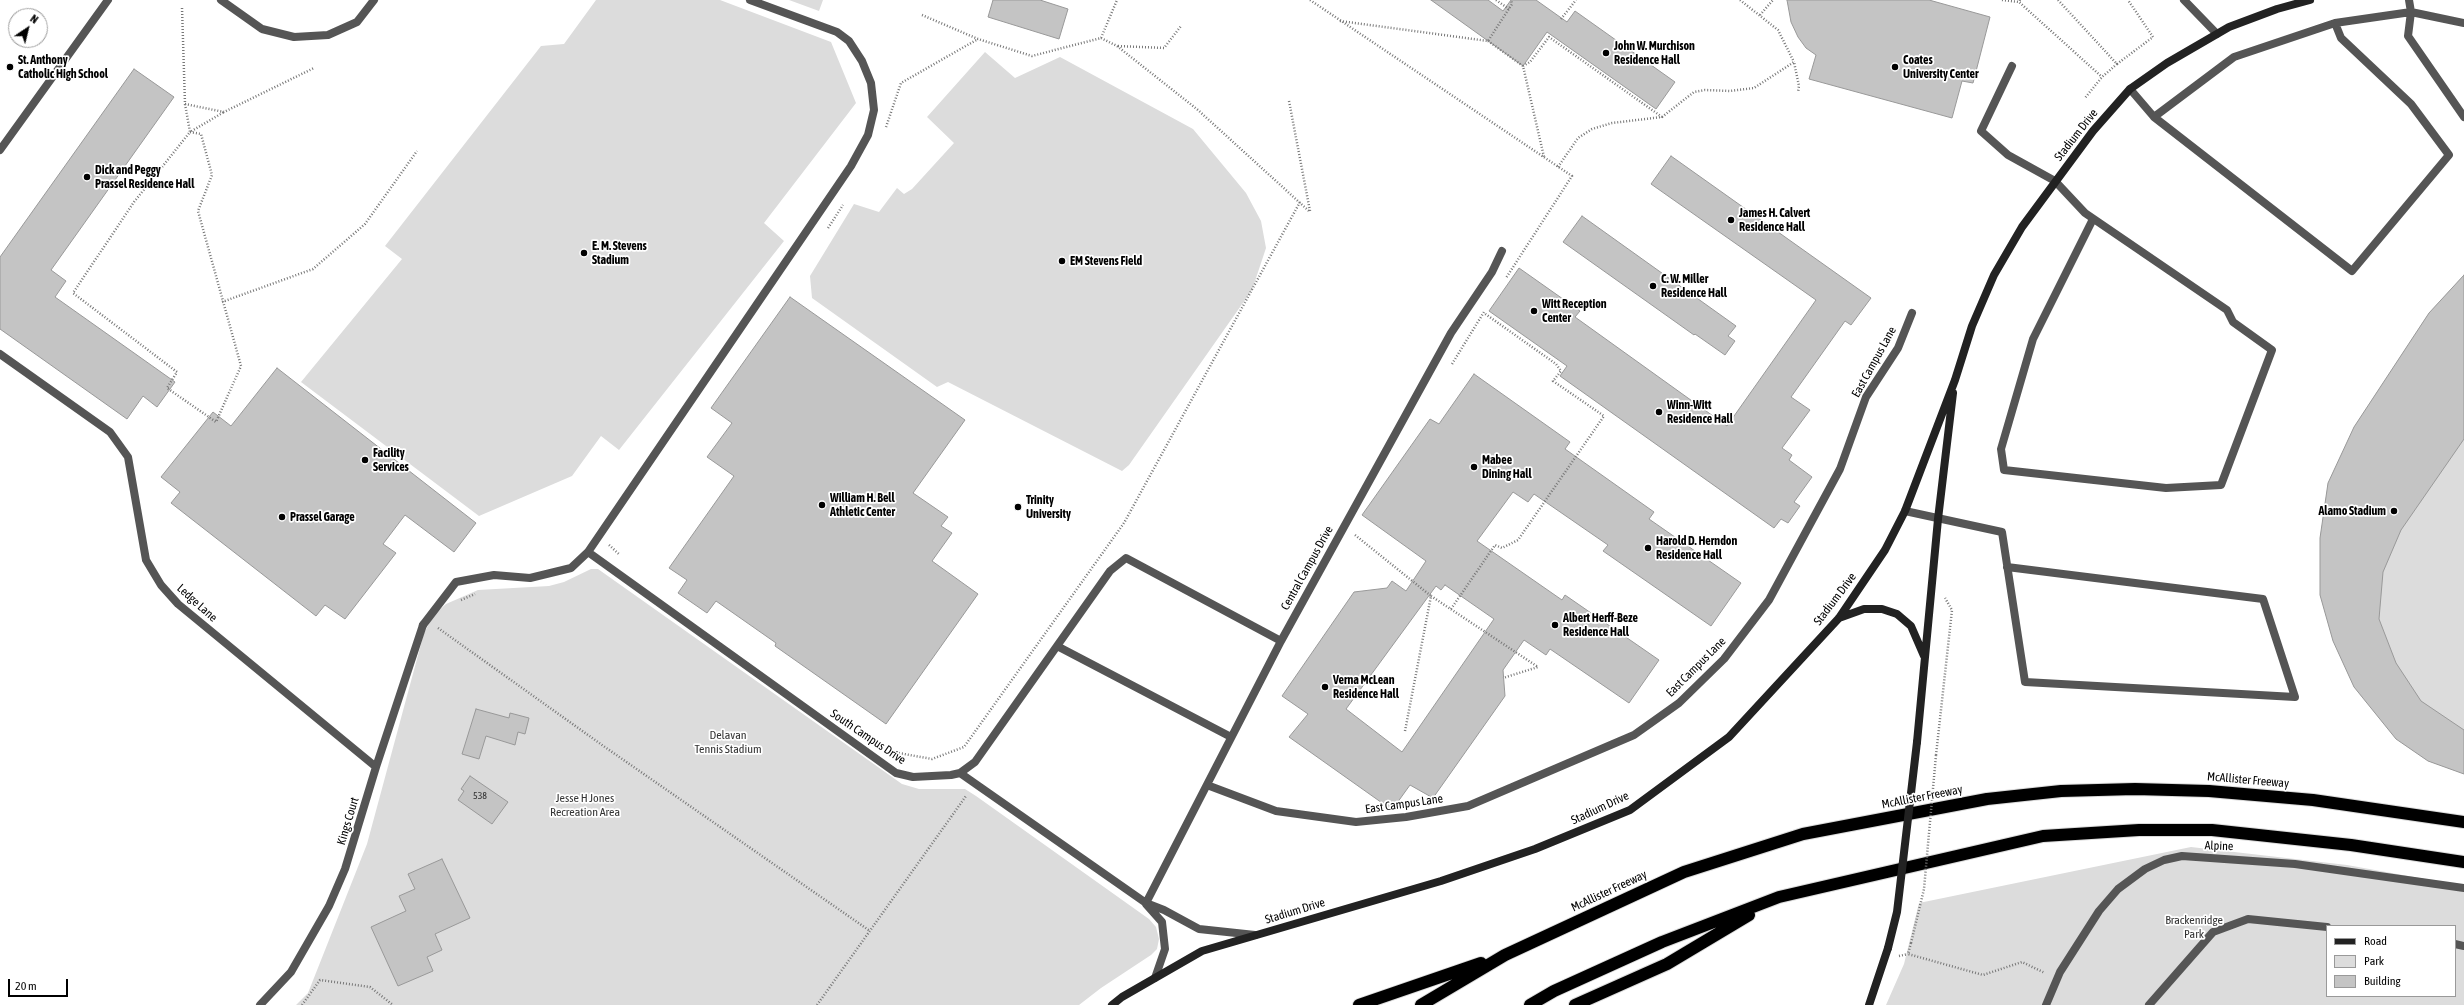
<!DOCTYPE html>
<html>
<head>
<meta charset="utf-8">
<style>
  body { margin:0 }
  #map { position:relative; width:2464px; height:1005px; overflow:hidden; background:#fff; font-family:"Asap Condensed",sans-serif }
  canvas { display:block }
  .legend { position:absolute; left:2326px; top:925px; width:130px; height:72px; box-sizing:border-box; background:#fff; border:1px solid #999; margin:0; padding:5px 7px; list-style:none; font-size:12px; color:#000 }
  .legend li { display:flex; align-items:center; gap:8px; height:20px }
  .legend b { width:20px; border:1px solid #999 }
  .north { position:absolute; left:8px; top:8px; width:40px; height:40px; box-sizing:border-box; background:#fff; border:1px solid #999; border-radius:50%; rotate:35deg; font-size:11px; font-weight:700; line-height:16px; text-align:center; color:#000 }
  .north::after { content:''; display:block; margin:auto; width:14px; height:18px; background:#000; clip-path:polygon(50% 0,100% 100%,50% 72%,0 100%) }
  .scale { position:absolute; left:8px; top:979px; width:60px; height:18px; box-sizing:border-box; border:2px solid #000; border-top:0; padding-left:5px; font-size:12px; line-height:14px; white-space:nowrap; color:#000; -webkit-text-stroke:3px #fff; paint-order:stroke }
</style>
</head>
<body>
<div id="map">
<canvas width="2464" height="1005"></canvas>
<ul class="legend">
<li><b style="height:5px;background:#222"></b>Road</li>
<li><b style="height:11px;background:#dcdcdc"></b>Park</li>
<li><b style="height:11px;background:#c4c4c4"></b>Building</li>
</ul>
<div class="north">N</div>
<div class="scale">20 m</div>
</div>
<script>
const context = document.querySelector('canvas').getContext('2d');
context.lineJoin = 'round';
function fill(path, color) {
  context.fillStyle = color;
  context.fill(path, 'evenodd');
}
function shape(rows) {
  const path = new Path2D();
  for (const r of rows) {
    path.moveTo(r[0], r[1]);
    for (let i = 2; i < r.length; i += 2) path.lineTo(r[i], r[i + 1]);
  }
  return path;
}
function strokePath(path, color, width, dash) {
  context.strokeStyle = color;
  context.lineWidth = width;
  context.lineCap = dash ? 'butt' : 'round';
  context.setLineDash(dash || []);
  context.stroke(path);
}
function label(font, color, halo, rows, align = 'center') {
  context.font = font + ' "Asap Condensed",sans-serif';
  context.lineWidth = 3.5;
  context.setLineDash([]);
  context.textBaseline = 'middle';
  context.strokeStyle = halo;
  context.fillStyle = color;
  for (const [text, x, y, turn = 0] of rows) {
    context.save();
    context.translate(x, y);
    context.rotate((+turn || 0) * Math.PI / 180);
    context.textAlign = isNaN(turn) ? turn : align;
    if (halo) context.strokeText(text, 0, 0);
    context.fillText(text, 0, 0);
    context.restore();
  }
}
fill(shape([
  [596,0,720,0,831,42,856,103,764,223,784,241,619,450,601,436,572,476,479,516,301,382,402,259,385,246,541,46,564,44],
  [789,0,823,0,819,11],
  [985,52,1015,78,1060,57,1193,129,1246,193,1261,221,1266,248,1252,290,1129,465,1122,471,948,382,937,387,812,298,810,276,854,204,879,212,897,188,904,194,912,189,954,143,927,117],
  [2464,275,2464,774,2428,761,2396,739,2354,687,2333,641,2320,595,2320,538,2328,483,2354,427,2429,313],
  [591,569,598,569,902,784,919,789,965,789,976,796,1149,919,1156,927,1159,939,1157,949,1151,955,1101,988,1079,1005,296,1005,308,993,367,844,424,633,433,616,446,604,478,590,549,586,564,582],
  [2191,847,2347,865,2464,886,2464,1005,1886,1005,1904,964,1919,903],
  [2327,926,2455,926,2455,996,2327,996]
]), '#dcdcdc');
const building = shape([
  [993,0,1040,0,1068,9,1059,39,988,17,993,0],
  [1431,0,1488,0,1503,11,1511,0,1536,0,1567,22,1575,11,1675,82,1656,109,1547,32,1523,66,1431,0],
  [1787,0,1929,0,1990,17,1973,83,1962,81,1952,118,1809,79,1816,55,1806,48,1798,37,1791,22,1787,0],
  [134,69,174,97,51,270,66,281,55,297,175,382,157,407,143,396,127,419,0,329,0,257,134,69],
  [1671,156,1871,298,1851,325,1845,321,1791,397,1810,410,1782,448,1792,455,1789,460,1812,477,1794,502,1800,506,1788,523,1781,519,1774,528,1560,376,1567,366,1489,311,1519,268,1580,311,1575,317,1727,426,1816,300,1651,184,1671,156],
  [1582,216,1736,326,1728,336,1735,341,1725,355,1695,334,1694,335,1563,242,1582,216],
  [2464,275,2464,439,2401,530,2383,572,2379,619,2396,663,2421,701,2464,730,2464,774,2428,761,2396,739,2354,687,2333,641,2320,595,2320,538,2328,483,2354,427,2429,313,2464,275],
  [790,297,965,420,913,493,948,517,941,526,952,533,932,561,978,594,886,724,775,646,776,643,716,601,707,613,678,593,687,580,669,568,734,476,707,457,732,423,711,408,790,297],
  [277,368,476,523,454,552,405,515,383,544,396,553,345,619,325,605,316,616,171,503,180,492,161,477,213,412,231,426,277,368],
  [1474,374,1570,442,1565,449,1654,512,1649,519,1741,583,1711,626,1603,551,1608,545,1534,494,1528,502,1513,492,1477,541,1562,600,1565,595,1659,660,1629,703,1550,649,1546,655,1524,640,1503,670,1505,696,1433,798,1410,785,1392,810,1289,737,1308,714,1282,696,1354,592,1387,588,1392,581,1406,591,1426,561,1362,515,1430,419,1439,424,1474,374],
  [1445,585,1494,619,1402,752,1346,709,1436,586,1441,590,1445,585],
  [476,709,509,718,510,713,529,718,525,734,518,732,515,745,486,736,479,759,462,754,476,709],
  [470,776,508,802,492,824,458,800,464,791,461,789,470,776],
  [442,859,470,918,435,934,442,950,427,957,433,971,398,986,371,927,406,911,399,896,415,889,408,874,442,859]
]);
fill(building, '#c4c4c4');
strokePath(building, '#999', 1);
const motorway = shape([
  [1359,1005,1481,963],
  [1421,1005,1505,955,1684,872,1803,834,1987,799,2061,791,2135,789,2209,791,2313,800,2464,822],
  [1530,1005,1554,991,1662,942,1779,897,2043,836,2139,830,2212,830,2351,845,2464,862],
  [1575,1005,1667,964,1749,915]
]);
strokePath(motorway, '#dbdbdb', 14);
strokePath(shape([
  [1310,0,1572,176,1506,278],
  [1496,0,1509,9],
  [1740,0,1778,30,1794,62],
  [2002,0,2019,2],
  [2020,0,2019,2,2102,77],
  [2058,0,2117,64,2102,77,2085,98],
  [182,8,185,104,224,112,314,68],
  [922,15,978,39,1032,56,1101,38,1117,0],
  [1760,15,1773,0],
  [1561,19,1576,0],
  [1340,21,1488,41,1512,4,1511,0],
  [1101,38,1117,46,1198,110,1310,212],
  [1488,41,1523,66,1544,157],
  [1118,46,1164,48,1181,26],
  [2117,64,2153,37,2128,0],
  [1523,66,1530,62,1549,37,1662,117,1612,123,1592,129,1578,138,1558,167],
  [1289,101,1310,211],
  [185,104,190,132,224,112],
  [1662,117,1694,92,1705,90,1730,91,1754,88,1794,62,1799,86,1798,92],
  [886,127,901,83,978,39],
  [190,132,201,134,212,175,198,211,241,366,216,422,167,388,177,372,73,293,134,202,190,132],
  [828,228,843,205],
  [222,302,313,269,365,224,417,151],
  [1452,364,1484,312],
  [1355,535,1431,596,1405,731],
  [609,545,620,555],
  [1431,596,1538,667,1503,678],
  [461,600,475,594],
  [1451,609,1495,545,1502,548,1518,540,1604,416,1553,381,1561,371,1556,364,1484,313],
  [438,628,602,745,870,931],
  [893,752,932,759,964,747,1124,523,1300,202],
  [1936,755,1952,610,1945,598],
  [1911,943,1908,954,1983,975,2022,962,2045,973],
  [1899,956,1908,954],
  [302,1005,320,980,370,987,393,1005],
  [817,1005,966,796]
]), '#777', 2.5, [1, 2]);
strokePath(shape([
  [221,0,262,29,294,37,328,35,357,22,374,0],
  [2409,0,2411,12,2408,36,2464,117],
  [2335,23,2411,12,2464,23],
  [2012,66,1981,131,2008,155,2055,181,2085,213,2227,310,2233,322,2272,350,2221,485,2166,488,2004,470,2001,449,2033,339,2093,219],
  [2130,89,2154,117,2234,57,2335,23,2341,38,2411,104,2449,155,2352,271,2154,117],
  [1905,511,2002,532,2025,682,2295,697,2263,599,2007,567],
  [588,552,896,773,913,777,951,775,960,773,975,762,1110,571,1126,558,1281,641],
  [423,625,456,582,494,575,530,578,571,568,588,552,851,166,868,135,874,110,871,83,862,61,849,41,837,32,750,0],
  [1057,646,1231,737],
  [960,773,1146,903,1164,910,1199,929,1255,935],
  [1207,785,1276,811,1356,822,1406,817,1468,806,1634,735,1679,703,1724,659,1769,600,1840,469,1866,397,1898,348,1912,313],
  [1146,903,1281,641,1451,333,1492,272,1502,251],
  [1146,904,1162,922,1165,949,1155,978],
  [2455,944,2464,946],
  [2046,1005,2060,972,2099,911,2118,889,2145,869,2164,860,2182,856,2295,864,2464,888],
  [2149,1005,2213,932,2248,919,2327,927]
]), '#555', 8);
strokePath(shape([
  [2184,0,2217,34],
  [0,354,110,432,128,457,146,560,161,585,178,604,376,767],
  [260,1005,291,972,329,906,345,869,376,767,423,625]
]), '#555', 8);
strokePath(shape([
  [0,150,108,0]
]), '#555', 8);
strokePath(shape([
  [1839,618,1864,609,1882,609,1897,614,1911,626,1924,656],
  [1917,742,1938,519,1953,393],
  [1112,1005,1122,997,1202,951,1441,881,1535,849,1630,810,1729,737,1839,618,1885,550,1905,511,1955,380,1972,326,1994,275,2022,227,2093,131,2130,89,2167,63,2229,27,2277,9,2310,0],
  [1869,1005,1888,948]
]), '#222', 8);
strokePath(motorway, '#000', 12);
strokePath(shape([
  [1911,943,1924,889,1936,755]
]), '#777', 2.5, [1, 2]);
strokePath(shape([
  [1888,948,1897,912,1917,742]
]), '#222', 8);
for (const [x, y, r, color] of [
  [1606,53,4,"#000"],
  [10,67,4,"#000"],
  [1895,67,4,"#000"],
  [87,177,4,"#000"],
  [1731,220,4,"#000"],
  [584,253,4,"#000"],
  [1062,261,4,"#000"],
  [1653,286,4,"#000"],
  [1534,311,4,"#000"],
  [1659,412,4,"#000"],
  [365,460,4,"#000"],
  [1474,467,4,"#000"],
  [822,505,4,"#000"],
  [1018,507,4,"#000"],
  [2394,511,4,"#000"],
  [282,517,4,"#000"],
  [1648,548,4,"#000"],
  [1555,625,4,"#000"],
  [1325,687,4,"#000"]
]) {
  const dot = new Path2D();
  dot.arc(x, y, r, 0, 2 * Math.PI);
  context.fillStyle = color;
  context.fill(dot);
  strokePath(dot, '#fff', 1.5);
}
label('10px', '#313131', null, [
  ["538",480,796]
]);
label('bold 12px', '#000', '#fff', [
  ["John W. Murchison",1614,46],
  ["Residence Hall",1614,60],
  ["St. Anthony",18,60],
  ["Catholic High School",18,74],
  ["Coates",1903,60],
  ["University Center",1903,74],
  ["Dick and Peggy",95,170],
  ["Prassel Residence Hall",95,184],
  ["James H. Calvert",1739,213],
  ["Residence Hall",1739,227],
  ["E. M. Stevens",592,246],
  ["Stadium",592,260],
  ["EM Stevens Field",1070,261],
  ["C. W. Miller",1661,279],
  ["Residence Hall",1661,293],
  ["Witt Reception",1542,304],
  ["Center",1542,318],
  ["Winn-Witt",1667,405],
  ["Residence Hall",1667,419],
  ["Facility",373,453],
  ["Services",373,467],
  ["Mabee",1482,460],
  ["Dining Hall",1482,474],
  ["William H. Bell",830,498],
  ["Athletic Center",830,512],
  ["Trinity",1026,500],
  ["University",1026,514],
  ["Alamo Stadium",2386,511,"right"],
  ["Prassel Garage",290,517],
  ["Harold D. Herndon",1656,541],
  ["Residence Hall",1656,555],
  ["Albert Herff-Beze",1563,618],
  ["Residence Hall",1563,632],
  ["Verna McLean",1333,680],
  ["Residence Hall",1333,694]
], 'left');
label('12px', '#000', '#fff', [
  ["Stadium Drive",2076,135,-52],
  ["East Campus Lane",1874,362,-61],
  ["Central Campus Drive",1307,568,-61],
  ["Stadium Drive",1835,599,-53],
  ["Ledge Lane",197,603,42],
  ["East Campus Lane",1696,667,-45],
  ["South Campus Drive",868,737,34],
  ["McAllister Freeway",2248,780,5],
  ["McAllister Freeway",1922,797,-11],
  ["East Campus Lane",1404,804,-8],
  ["Stadium Drive",1600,808,-25],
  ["Kings Court",348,821,-73],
  ["Alpine",2219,846,2],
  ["McAllister Freeway",1609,891,-25],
  ["Stadium Drive",1295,911,-17]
]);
label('12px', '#333', '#fff', [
  ["Delavan",728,735],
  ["Tennis Stadium",728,749],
  ["Jesse H Jones",585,798],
  ["Recreation Area",585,812],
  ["Brackenridge",2194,920],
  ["Park",2194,934]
]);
</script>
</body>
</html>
